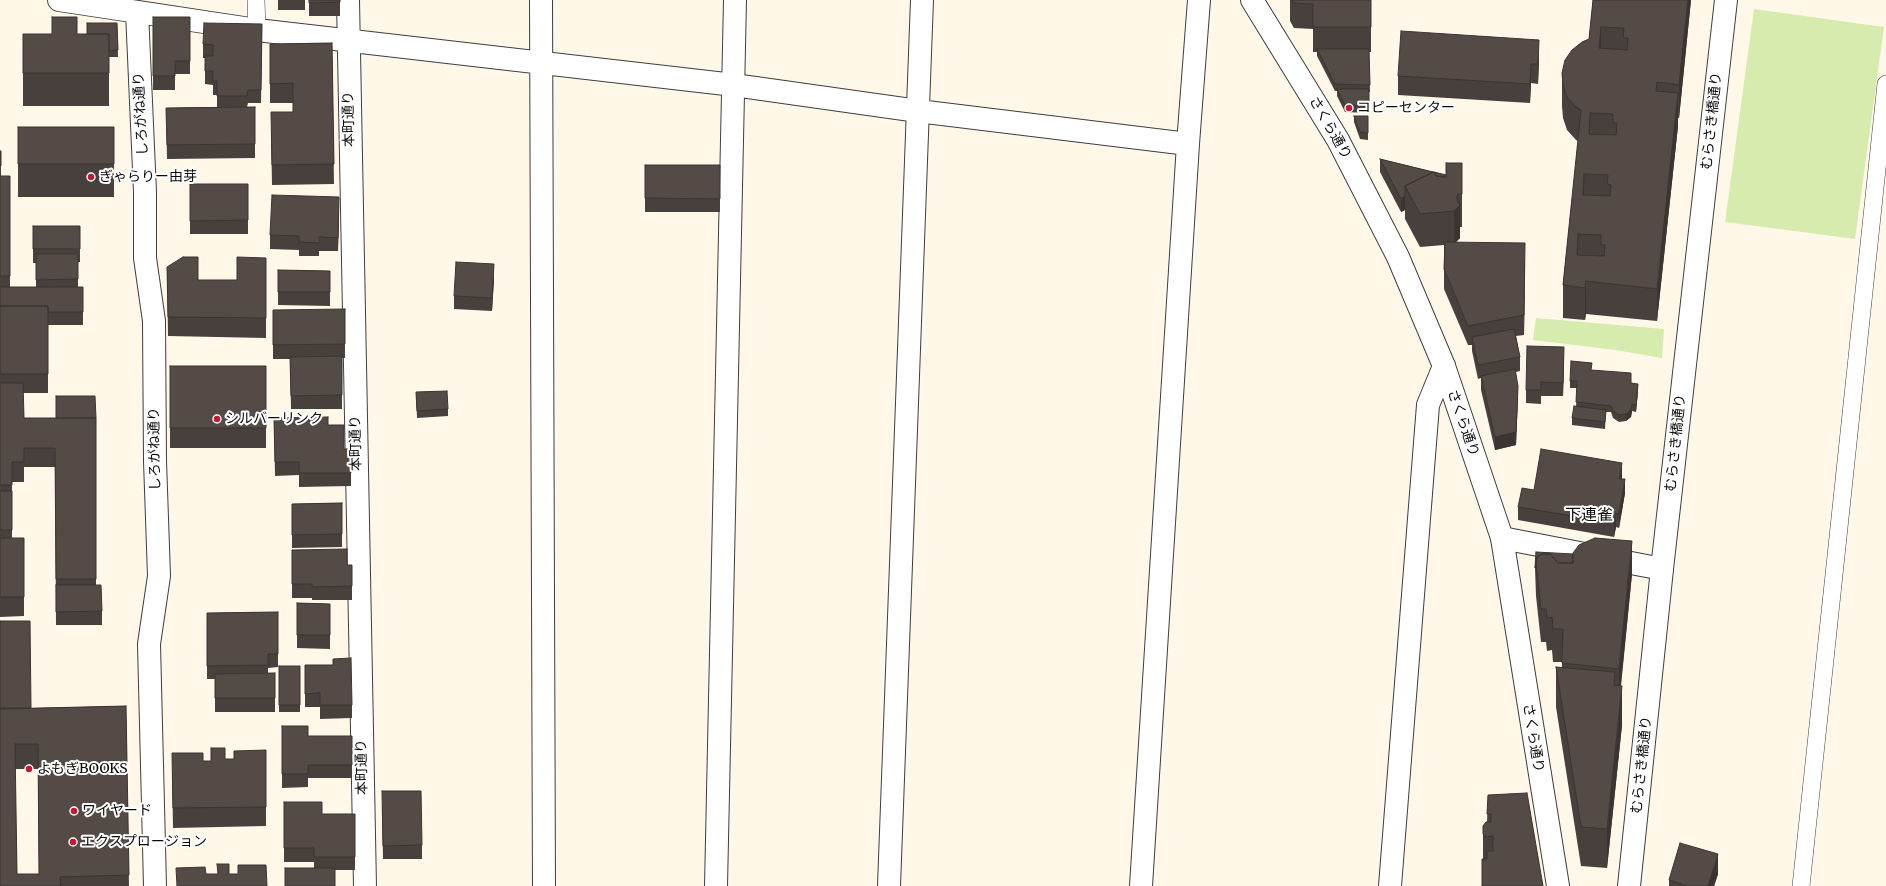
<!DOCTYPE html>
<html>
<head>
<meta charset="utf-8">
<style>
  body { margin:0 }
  canvas { display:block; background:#fff8e9 }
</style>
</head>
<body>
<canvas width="1886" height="886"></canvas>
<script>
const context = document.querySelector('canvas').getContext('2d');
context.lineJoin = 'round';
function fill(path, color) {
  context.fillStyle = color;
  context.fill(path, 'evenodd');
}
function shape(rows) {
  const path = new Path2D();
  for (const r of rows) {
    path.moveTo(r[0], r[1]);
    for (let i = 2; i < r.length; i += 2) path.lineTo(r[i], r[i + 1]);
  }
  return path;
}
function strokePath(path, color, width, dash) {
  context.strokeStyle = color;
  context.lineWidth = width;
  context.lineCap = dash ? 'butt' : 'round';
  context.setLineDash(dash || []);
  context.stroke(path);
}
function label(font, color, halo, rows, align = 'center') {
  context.font = font + ' Merriweather,"Noto Sans JP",serif';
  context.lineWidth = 4;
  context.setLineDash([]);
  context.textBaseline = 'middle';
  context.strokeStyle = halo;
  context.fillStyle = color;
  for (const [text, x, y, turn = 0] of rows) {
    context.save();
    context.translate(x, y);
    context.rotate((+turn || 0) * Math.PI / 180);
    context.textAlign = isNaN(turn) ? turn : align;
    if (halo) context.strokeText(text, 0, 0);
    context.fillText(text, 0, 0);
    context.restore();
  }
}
fill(shape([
  [1754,9,1884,27,1855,239,1725,222],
  [1536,318,1664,329,1662,358,1615,350,1533,340]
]), '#d6ecaf');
const service = shape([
  [256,0,257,30],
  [1801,886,1886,84]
]);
const minor = shape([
  [59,0,257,30,734,85,918,111,1188,144],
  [348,0,365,886],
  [541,0,544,886],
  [137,12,145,192,145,258,154,321,155,461,159,576,149,644,155,886],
  [1502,538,1662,569],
  [716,886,735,0],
  [889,886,922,0],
  [1141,886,1188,144,1199,0],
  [1390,886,1428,405,1444,366]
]);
const tertiary = shape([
  [1252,0,1338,140,1398,257,1444,366,1502,538,1558,886],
  [1629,886,1662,569,1726,0]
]);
strokePath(service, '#3e3e3e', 18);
strokePath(minor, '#3e3e3e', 24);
strokePath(tertiary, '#3e3e3e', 24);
strokePath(service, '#fff', 17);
strokePath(minor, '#fff', 22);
strokePath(tertiary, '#fff', 22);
fill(shape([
  [278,0,305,0,305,10,278,10],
  [309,0,340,0,340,16,309,16],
  [1290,0,1371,0,1371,52,1369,52,1370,92,1369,92,1369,113,1345,112,1337,96,1337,91,1335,91,1317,56,1317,52,1313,52,1313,29,1294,28,1290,21],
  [1593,0,1691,0,1679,118,1678,118,1678,126,1657,321,1586,314,1585,320,1563,318,1563,285,1578,141,1576,140,1567,130,1563,118,1562,106,1562,73,1589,39],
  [153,17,190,17,190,74,175,74,175,90,153,90],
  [117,23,118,57,109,57,109,106,23,106,23,34,87,34],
  [262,24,261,103,248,103,247,107,255,107,255,158,167,159,166,108,217,107,217,95,213,95,213,85,205,84,205,58,203,58,203,44],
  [332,43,334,184,272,185,271,132,293,112,293,103,270,103,270,44],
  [1539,59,1538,84,1531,83,1530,103,1398,95,1398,76],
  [1354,116,1368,116,1368,140,1360,139,1354,122],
  [18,127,114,127,114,197,18,197],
  [0,151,1,151,1,176,10,176,10,287,36,287,36,263,33,263,33,226,80,226,80,262,78,262,78,287,83,287,83,325,48,325,48,393,23,393,24,418,96,418,96,585,102,611,102,625,56,625,55,467,24,467,24,482,12,482,12,538,24,538,24,616,0,617],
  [1380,159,1446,175,1462,163,1462,227,1460,227,1460,238,1456,242,1525,262,1524,335,1516,336,1520,357,1520,371,1516,372,1518,399,1516,445,1495,450,1481,390,1481,378,1478,379,1472,351,1472,345,1468,345,1444,289,1444,245,1420,247,1405,219,1405,210,1401,212,1380,172],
  [645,165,720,165,720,212,645,212],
  [190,184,248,184,248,234,190,234],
  [339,210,338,251,319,251,319,256,299,256,299,250,270,249,270,235],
  [266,258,266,338,168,336,167,267,198,280,237,280],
  [278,270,330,271,330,306,278,305],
  [494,278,492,311,454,309,454,296],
  [273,310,345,344,345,358,342,358,342,409,291,409,290,359,273,359],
  [1564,361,1563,396,1541,396,1541,404,1526,403,1526,390],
  [170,366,266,366,266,448,170,448],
  [1592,370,1631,384,1638,391,1636,412,1632,411,1631,417,1626,421,1619,422,1613,418,1611,412,1606,412,1605,429,1572,425,1572,418,1576,407,1577,388,1570,388,1570,381],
  [416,392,448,409,448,416,417,418],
  [274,418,328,425,344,449,351,473,351,486,299,487,299,475,275,476],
  [1622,477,1622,479,1625,493,1619,528,1616,527,1614,537,1518,520,1518,507,1534,490],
  [342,503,342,547,292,548,292,504],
  [292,550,347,565,352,586,352,600,312,600,312,598,292,598],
  [1536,552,1632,574,1621,686,1622,725,1607,868,1581,866,1556,707,1556,667,1562,668,1562,662,1553,662,1552,650,1547,651,1546,642,1541,642,1536,596,1535,568],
  [297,603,330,604,330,649,297,648],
  [278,612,278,667,268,668,268,673,275,673,275,712,215,712,215,679,207,679,207,613],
  [0,621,31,708,126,706,129,886,0,886],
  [15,769,38,769,39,874,17,874],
  [305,665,352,705,352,718,320,719,320,707,305,707],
  [279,666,300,666,300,712,279,712],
  [282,726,308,736,352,736,352,778,308,778,308,787,282,788],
  [211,748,225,759,234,759,266,750,266,826,173,828,172,773,203,761,211,761],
  [1488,795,1543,886,1482,886,1482,859,1483,859,1483,826,1487,822],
  [284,802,322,814,355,814,355,870,335,870,314,868,314,862,284,862],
  [382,805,422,845,422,859,383,859],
  [1718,874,1714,886,1669,886,1669,880]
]), '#48403c');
fill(shape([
  [1688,0,1691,0,1679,118,1679,85],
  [1601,27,1601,60,1599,48],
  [1539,40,1539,59,1538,84,1538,64],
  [1531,64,1531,83,1530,103,1530,84],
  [1678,93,1678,126,1657,321,1657,289],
  [1590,113,1590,146,1589,134],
  [1584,174,1584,207,1583,195],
  [1458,194,1458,207,1460,205,1460,238,1454,244,1454,211,1457,196],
  [1405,196,1405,210,1401,212,1401,199],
  [339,197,339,210,338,251,338,238],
  [1578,234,1578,267,1577,288,1577,255],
  [1525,243,1525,262,1524,335,1524,315],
  [494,264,494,278,492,311,492,298],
  [1586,281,1586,314,1585,320,1585,288],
  [1564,347,1564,361,1563,396,1563,383],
  [1638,384,1638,391,1636,412,1636,405],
  [1518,386,1516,445,1495,450,1495,437],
  [1632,404,1632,411,1631,417,1626,421,1626,414],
  [1622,463,1622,477,1619,493,1619,479],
  [1625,479,1625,493,1619,528,1619,514],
  [1616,513,1616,527,1614,537,1614,523],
  [1632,541,1632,574,1619,702,1619,669],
  [1622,686,1622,725,1607,868,1607,829],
  [1718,854,1718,874,1714,886,1708,886]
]), '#3b3431');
const building = shape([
  [309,0,340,0,340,2,309,3,309,0],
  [1292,0,1371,0,1371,27,1313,27,1313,4,1294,3,1292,0],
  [1593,0,1688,0,1679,85,1657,82,1656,91,1678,93,1657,289,1586,281,1585,288,1563,285,1581,110,1576,107,1567,97,1563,85,1562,73,1565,60,1572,50,1582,42,1589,39,1593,0],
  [1601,27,1624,28,1623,38,1628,38,1627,50,1599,48,1601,27],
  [1590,113,1613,114,1613,123,1617,123,1616,135,1589,134,1590,113],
  [1584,174,1608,175,1607,184,1611,185,1610,196,1583,195,1584,174],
  [1578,234,1601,235,1601,245,1605,245,1604,256,1577,255,1578,234],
  [52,17,77,17,77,34,109,34,109,73,23,73,23,34,52,34,52,17],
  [153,17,190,17,190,61,175,61,175,76,153,76,153,17],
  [87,23,117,23,118,50,109,51,109,34,87,34,87,23],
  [204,23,262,24,261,90,248,90,247,96,217,96,217,81,213,81,213,71,205,71,205,56,213,56,213,45,203,44,204,23],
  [1401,31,1539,40,1538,64,1531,64,1530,84,1398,76,1401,31],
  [332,43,334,164,272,165,271,112,293,112,293,83,270,84,270,44,332,43],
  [1317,49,1369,49,1370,85,1335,84,1317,49],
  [1337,89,1369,89,1369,106,1345,105,1337,89],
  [255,107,255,144,167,145,166,108,255,107],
  [1354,116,1368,116,1368,133,1360,132,1354,116],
  [18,127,114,127,114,164,18,164,18,127],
  [0,151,1,151,1,166,0,166,0,151],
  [1380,159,1433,172,1405,186,1405,196,1401,199,1380,159],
  [1446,163,1462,163,1462,194,1458,194,1457,196,1457,201,1460,205,1454,211,1420,214,1405,186,1434,172,1436,176,1446,177,1446,163],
  [645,165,720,165,720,199,645,198,645,165],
  [1434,172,1446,175,1443,177,1436,176,1434,172],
  [0,176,10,176,10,276,0,276,0,176],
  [190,184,248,184,248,220,190,221,190,184],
  [272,195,339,197,338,238,319,237,319,243,299,242,299,236,270,235,272,195],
  [33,226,80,226,80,249,33,249,33,226],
  [1445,242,1525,243,1524,315,1468,326,1444,269,1445,242],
  [36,254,78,254,78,279,36,280,36,254],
  [183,257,198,257,198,280,237,280,237,257,266,258,266,318,168,317,167,267,183,257],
  [456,262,494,264,492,298,454,296,456,262],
  [278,270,330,271,330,292,278,292,278,270],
  [0,287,83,287,83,312,48,312,48,306,0,306,0,287],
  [0,306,48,306,48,374,0,374,0,306],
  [345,309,345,344,273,345,273,310,345,309],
  [1514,329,1520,357,1478,365,1472,337,1514,329],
  [1527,346,1564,347,1563,383,1541,382,1541,390,1526,390,1527,346],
  [342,356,342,395,291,396,290,357,342,356],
  [1571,361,1592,363,1591,370,1631,373,1631,383,1638,384,1636,405,1632,404,1631,410,1626,414,1619,415,1613,411,1611,406,1576,402,1577,381,1570,381,1571,361],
  [170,366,266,366,266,428,170,428,170,366],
  [1515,369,1518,386,1516,432,1495,437,1481,376,1515,369],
  [0,383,23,383,24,418,96,418,96,579,56,579,55,448,24,448,24,462,12,462,12,485,0,485,0,383],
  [447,391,448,409,417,411,416,392,447,391],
  [56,396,95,396,96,418,56,418,56,396],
  [1574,406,1606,410,1605,422,1572,418,1574,406],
  [328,417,328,425,344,425,344,449,350,449,351,473,299,473,299,462,275,462,274,418,328,417],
  [1541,449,1622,463,1619,479,1625,479,1619,514,1616,513,1614,523,1518,507,1522,488,1534,490,1541,449],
  [0,491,12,491,12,530,0,530,0,491],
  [342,503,342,534,292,535,292,504,342,503],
  [0,538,24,538,24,597,0,597,0,538],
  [1595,538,1632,541,1619,669,1562,663,1563,629,1553,629,1552,617,1547,618,1546,609,1541,609,1536,563,1537,557,1542,554,1550,554,1558,563,1573,563,1573,553,1579,545,1595,538],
  [347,549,347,565,352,565,352,586,312,587,312,584,292,584,292,550,347,549],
  [1536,552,1573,554,1573,563,1558,563,1550,554,1542,554,1537,557,1535,568,1536,552],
  [56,585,101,585,102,611,56,612,56,585],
  [297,603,330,604,330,635,297,635,297,603],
  [278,612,278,654,268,654,268,665,207,666,207,613,278,612],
  [0,621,30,621,31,708,0,708,0,621],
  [351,658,352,705,320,705,320,693,305,694,305,665,333,665,333,659,351,658],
  [279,666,300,666,300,705,279,705,279,666],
  [1556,667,1615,672,1614,685,1622,686,1607,829,1581,827,1556,667],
  [275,673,275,698,215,698,215,674,275,673],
  [126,706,129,875,60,877,61,886,0,886,0,709,126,706],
  [15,744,38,744,39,874,17,874,15,744],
  [282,726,308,726,308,736,352,736,352,765,308,765,308,774,282,774,282,726],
  [211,748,225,748,225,759,234,759,234,751,266,750,266,807,173,808,172,753,203,753,203,761,211,761,211,748],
  [382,791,421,791,422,845,383,846,382,791],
  [1527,793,1543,886,1482,886,1482,859,1487,859,1487,851,1493,851,1493,836,1486,837,1483,834,1483,826,1486,822,1491,822,1491,814,1487,814,1488,795,1527,793],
  [284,802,322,802,322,814,355,814,355,857,314,857,314,848,284,848,284,802],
  [1680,843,1718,854,1708,886,1687,886,1669,880,1680,843],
  [217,864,229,864,229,874,238,874,238,865,266,865,267,886,177,886,176,868,205,867,206,874,218,874,217,864],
  [285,868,335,868,335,886,285,886,285,868]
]);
fill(building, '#544a46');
strokePath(building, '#3b3431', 1);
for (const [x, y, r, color] of [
  [1349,108,4,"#c61835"],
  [91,177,4,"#c61835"],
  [217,419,4,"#c61835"],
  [29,769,4,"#c61835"],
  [74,811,4,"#c61835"],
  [73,842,4,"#c61835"]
]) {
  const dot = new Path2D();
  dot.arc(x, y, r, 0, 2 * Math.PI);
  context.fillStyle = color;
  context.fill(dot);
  strokePath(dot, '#fff', 1.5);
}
label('14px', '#0b0b0b', '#fff', [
  ["コピーセンター",1357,108],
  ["ぎゃらりー由芽",99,177],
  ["シルバーリンク",225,419],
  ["よもぎBOOKS",37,769],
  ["ワイヤード",82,811],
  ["エクスプロージョン",81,842]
], 'left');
label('14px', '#0b0b0b', '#fff', [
  ["しろがね通り",141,114,-93],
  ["本町通り",349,119,-91],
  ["むらさき橋通り",1712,121,-84],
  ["さくら通り",1330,128,60],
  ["さくら通り",1463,423,71],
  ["本町通り",356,443,-91],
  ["むらさき橋通り",1676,443,-84],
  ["しろがね通り",155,449,-91],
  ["さくら通り",1533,738,81],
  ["むらさき橋通り",1642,765,-84],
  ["本町通り",362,767,-91]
]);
label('16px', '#0b0b0b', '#fff', [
  ["下連雀",1589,515]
]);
</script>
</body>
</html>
